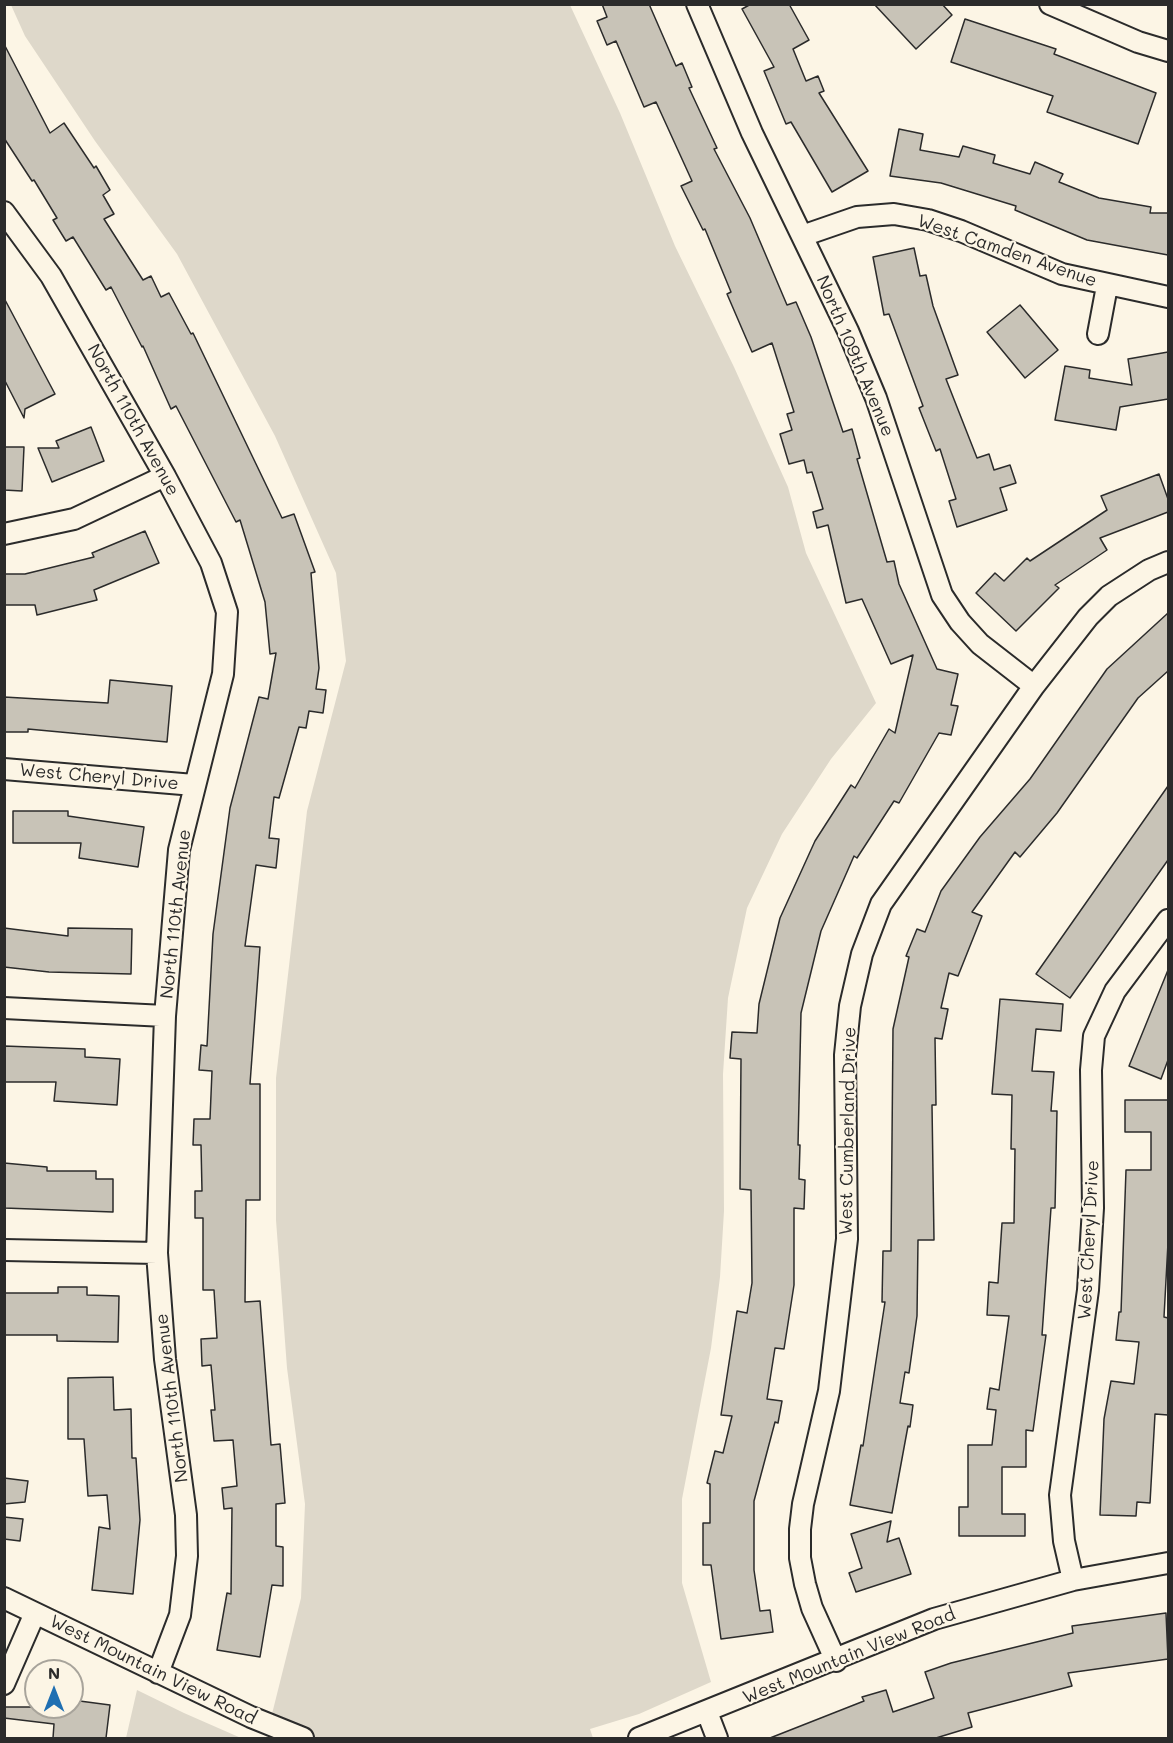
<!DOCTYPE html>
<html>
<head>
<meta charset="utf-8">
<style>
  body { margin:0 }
  #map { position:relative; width:1173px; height:1743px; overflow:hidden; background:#fcf5e5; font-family:Mali,sans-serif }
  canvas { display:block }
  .frame { position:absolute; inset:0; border:6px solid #2b2b2b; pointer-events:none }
  .north { position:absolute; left:24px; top:1659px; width:60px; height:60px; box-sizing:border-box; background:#fcf5e5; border:2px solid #a8a49b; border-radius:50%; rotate:0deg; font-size:16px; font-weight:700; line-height:24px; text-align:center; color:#2b2b2b }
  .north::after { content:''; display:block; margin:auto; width:21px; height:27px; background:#1f6fb2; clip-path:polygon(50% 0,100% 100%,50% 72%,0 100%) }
</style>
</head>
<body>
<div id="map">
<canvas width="1173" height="1743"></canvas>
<div class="frame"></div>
<div class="north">N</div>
</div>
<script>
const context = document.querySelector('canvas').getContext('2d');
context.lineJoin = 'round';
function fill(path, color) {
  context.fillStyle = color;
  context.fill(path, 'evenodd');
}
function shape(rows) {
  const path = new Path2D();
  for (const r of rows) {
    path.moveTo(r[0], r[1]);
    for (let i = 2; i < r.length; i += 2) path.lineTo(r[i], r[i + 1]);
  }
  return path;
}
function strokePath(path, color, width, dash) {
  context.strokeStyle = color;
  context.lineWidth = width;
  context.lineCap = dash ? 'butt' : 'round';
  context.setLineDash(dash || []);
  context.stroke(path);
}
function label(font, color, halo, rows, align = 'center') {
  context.font = font + ' Mali,sans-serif';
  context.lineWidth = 4.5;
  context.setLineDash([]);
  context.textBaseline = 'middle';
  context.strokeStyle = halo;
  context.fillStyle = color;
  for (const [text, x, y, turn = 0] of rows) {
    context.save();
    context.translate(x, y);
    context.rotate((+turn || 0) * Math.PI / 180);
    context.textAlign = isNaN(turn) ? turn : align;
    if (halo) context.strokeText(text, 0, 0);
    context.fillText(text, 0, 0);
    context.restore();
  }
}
fill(shape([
  [11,5,570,5,620,113,675,246,734,367,788,487,806,553,876,703,831,759,782,834,747,908,728,998,723,1074,724,1211,720,1277,711,1348,682,1499,682,1583,711,1682,639,1714,590,1729,593,1738,266,1738,301,1598,305,1504,287,1368,276,1220,276,1078,307,811,346,661,336,573,275,436,177,254,95,141,25,36],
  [137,1690,184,1713,241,1738,126,1738]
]), '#ded8ca');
const building = shape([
  [602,4,649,4,676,66,682,63,692,87,689,88,717,148,714,149,750,218,787,305,796,302,811,337,843,432,852,429,860,458,857,459,887,562,894,561,899,584,937,669,958,674,951,705,958,706,951,735,939,733,899,803,894,801,857,858,854,856,821,931,801,1013,798,1145,800,1145,799,1179,805,1180,804,1209,794,1208,794,1285,784,1349,775,1348,767,1399,782,1401,778,1423,775,1422,754,1501,754,1570,760,1611,770,1610,773,1632,721,1639,711,1565,703,1565,703,1523,710,1523,710,1484,707,1483,715,1451,723,1453,732,1416,721,1415,737,1311,747,1313,752,1283,751,1190,740,1189,741,1059,730,1058,732,1032,757,1033,759,1004,780,918,815,841,851,785,855,788,889,729,895,733,913,655,891,664,862,599,846,603,828,525,817,528,813,512,823,509,812,472,807,473,804,460,789,464,780,434,792,430,787,414,794,412,772,343,752,352,727,294,731,292,705,229,703,230,681,186,692,181,656,102,644,107,616,41,607,45,597,21,607,17,602,4],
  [751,4,789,4,809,40,793,49,806,81,818,76,824,91,819,93,868,171,832,192,791,122,786,124,764,71,774,67,742,9,751,4],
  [874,4,942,4,952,15,916,49,874,4],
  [965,19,1056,49,1054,54,1156,93,1138,144,1047,112,1053,96,951,62,965,19],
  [4,44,50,133,64,123,94,168,96,166,110,190,103,195,114,214,104,219,143,280,151,276,161,297,169,293,191,334,193,333,282,518,294,514,315,572,311,573,319,668,316,689,326,690,323,713,309,711,306,728,299,727,279,798,274,797,269,838,279,839,276,868,256,865,245,946,260,947,250,1084,260,1084,260,1200,246,1200,245,1302,260,1301,271,1445,280,1444,285,1503,276,1504,276,1546,283,1547,283,1586,272,1585,260,1657,217,1650,227,1593,231,1594,232,1508,224,1509,222,1488,237,1486,233,1440,214,1441,211,1410,215,1410,211,1365,202,1366,201,1339,217,1338,214,1290,203,1290,203,1218,195,1218,195,1191,202,1191,201,1145,193,1145,194,1119,210,1119,212,1071,199,1070,201,1045,207,1046,213,934,230,808,259,697,268,699,276,653,270,654,265,602,240,520,236,522,176,406,171,409,143,346,142,347,111,287,106,290,73,237,66,241,53,220,57,218,34,180,32,181,4,138,4,44],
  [899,129,923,134,920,150,959,157,963,146,995,155,993,163,1030,174,1035,162,1063,174,1059,182,1099,198,1151,207,1150,213,1168,213,1168,255,1087,240,1015,210,1016,206,941,183,890,176,899,129],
  [914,248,920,276,926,275,933,306,958,375,946,379,977,458,989,454,994,470,1010,465,1016,483,1000,488,1007,510,957,527,949,501,956,499,940,449,936,451,919,408,923,406,889,314,884,315,873,257,914,248],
  [4,298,55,394,25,409,24,418,4,379,4,298],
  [1020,305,1058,350,1025,378,987,332,1020,305],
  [1168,352,1168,399,1120,407,1116,430,1055,420,1065,366,1090,370,1089,378,1132,385,1128,359,1168,352],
  [91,427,104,461,52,482,38,448,59,448,56,441,91,427],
  [4,447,24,447,22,491,4,490,4,447],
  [1159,474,1168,499,1168,512,1100,538,1107,550,1055,585,1059,588,1016,631,976,593,995,573,1004,581,1027,558,1030,561,1107,510,1101,496,1159,474],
  [145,531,159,563,94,590,97,600,37,615,35,605,4,605,4,574,25,574,94,557,92,553,145,531],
  [1168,613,1168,671,1138,698,1057,813,1020,857,1015,852,972,912,982,916,958,976,949,973,941,1008,948,1009,942,1039,935,1038,936,1105,932,1105,934,1240,918,1240,917,1316,909,1373,905,1372,900,1403,913,1405,910,1427,908,1426,892,1513,850,1505,861,1445,863,1446,885,1302,882,1302,883,1251,891,1251,893,1029,909,957,906,956,917,929,925,932,941,891,980,837,1030,779,1107,669,1168,613],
  [110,680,172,686,167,742,28,729,28,732,4,732,4,697,108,703,110,680],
  [1168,786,1168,860,1070,998,1036,974,1168,786],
  [13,811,68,811,68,816,144,827,138,867,79,858,81,843,13,843,13,811],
  [4,928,68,936,68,928,132,929,131,974,49,972,4,967,4,928],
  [1168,970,1168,1060,1161,1079,1129,1066,1168,970],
  [1000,999,1063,1004,1061,1031,1036,1029,1032,1071,1054,1072,1051,1111,1057,1111,1055,1208,1051,1208,1042,1335,1046,1335,1033,1431,1026,1430,1026,1467,1002,1467,1002,1514,1025,1514,1025,1536,959,1536,959,1507,968,1507,968,1445,992,1445,996,1410,987,1409,990,1388,999,1390,1009,1316,987,1315,989,1282,998,1283,1002,1223,1014,1223,1015,1149,1011,1149,1012,1095,992,1094,1000,999],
  [4,1046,85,1049,85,1057,120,1059,117,1105,54,1101,56,1082,4,1082,4,1046],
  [1125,1100,1168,1100,1168,1243,1164,1317,1168,1318,1168,1415,1155,1414,1150,1503,1137,1502,1136,1516,1100,1515,1104,1419,1111,1381,1134,1384,1139,1342,1116,1340,1119,1312,1121,1312,1126,1170,1151,1170,1151,1132,1125,1132,1125,1100],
  [4,1163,47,1167,47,1171,96,1171,96,1179,113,1179,113,1212,4,1208,4,1163],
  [58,1287,87,1287,87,1295,119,1296,118,1342,57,1341,57,1335,4,1335,4,1293,58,1293,58,1287],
  [113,1377,114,1410,131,1409,132,1458,136,1458,140,1520,133,1594,92,1590,99,1527,110,1529,107,1495,88,1496,84,1439,68,1439,68,1378,113,1377],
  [4,1478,28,1481,25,1502,4,1504,4,1478],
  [4,1517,23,1519,20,1541,4,1539,4,1517],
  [891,1521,887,1542,899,1538,911,1574,856,1592,849,1573,862,1568,851,1534,891,1521],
  [1166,1613,1168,1659,1068,1673,1072,1686,968,1713,972,1727,936,1738,770,1738,864,1701,862,1697,886,1690,893,1712,934,1698,925,1672,951,1663,1073,1633,1072,1626,1166,1613],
  [72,1700,110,1705,106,1738,53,1738,54,1724,4,1718,4,1707,72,1707,72,1700]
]);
fill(building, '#c8c3b7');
strokePath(building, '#2b2b2b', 1.5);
const minor = shape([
  [697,4,752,133,848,331,876,398,942,595,960,622,980,644,1034,686],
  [1050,4,1138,42,1168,51],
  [4,212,51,276,165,476,211,563,227,612,223,674,179,850,165,1016,157,1253,165,1359,186,1515,187,1556,180,1615,158,1673],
  [802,236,857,217,894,214,928,220,961,231,1062,274,1168,297],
  [1098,334,1107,286],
  [4,534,74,519,165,476],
  [4,769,194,785],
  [4,1008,165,1016],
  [4,1250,157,1253],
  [1073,1580,1064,1541,1060,1495,1088,1290,1093,1208,1091,1070,1094,1036,1115,991,1168,920],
  [4,1598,251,1717,303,1738],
  [836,1661,812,1608,805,1584,800,1558,800,1529,803,1504,829,1391,847,1239,845,1055,850,1006,862,954,881,904,1034,686,1088,617,1109,596,1149,570,1168,562],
  [4,1684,35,1613],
  [707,1712,717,1738],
  [639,1738,934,1619,1073,1580,1168,1563]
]);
strokePath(minor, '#2b2b2b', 24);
strokePath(minor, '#fcf5e5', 20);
label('18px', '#2b2b2b', '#fcf5e5', [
  ["West Camden Avenue",1007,251,19],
  ["North 109th Avenue",855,356,67],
  ["North 110th Avenue",133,420,61],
  ["West Cheryl Drive",99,777,5],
  ["North 110th Avenue",176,914,-84],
  ["West Cumberland Drive",848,1131,-89],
  ["West Cheryl Drive",1089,1240,-87],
  ["North 110th Avenue",172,1398,-97],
  ["West Mountain View Road",849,1656,-22],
  ["West Mountain View Road",153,1670,26]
]);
</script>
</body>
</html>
